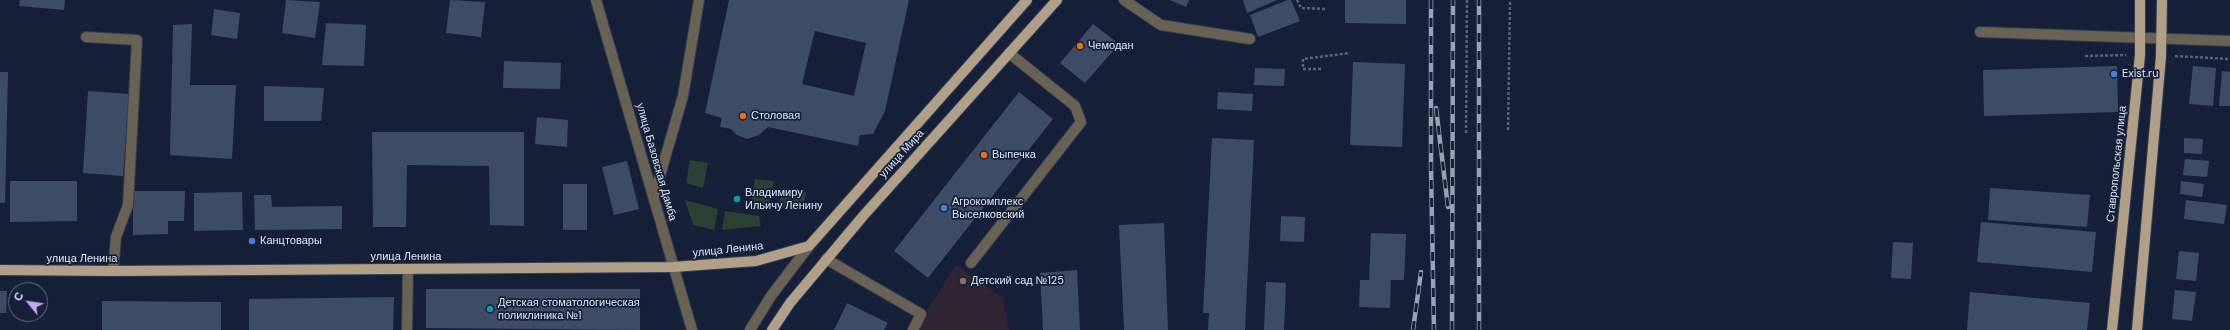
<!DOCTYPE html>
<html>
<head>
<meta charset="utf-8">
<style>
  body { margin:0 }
  #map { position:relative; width:2230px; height:330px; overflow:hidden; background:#152038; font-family:"DM Sans",sans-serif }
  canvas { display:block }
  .north { position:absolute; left:8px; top:282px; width:40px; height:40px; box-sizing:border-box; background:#152038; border:1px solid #656f84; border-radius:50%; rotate:300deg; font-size:11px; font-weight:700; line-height:16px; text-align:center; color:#dee6f6 }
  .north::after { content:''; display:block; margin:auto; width:14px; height:18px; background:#c4a7f1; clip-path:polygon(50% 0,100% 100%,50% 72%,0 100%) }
</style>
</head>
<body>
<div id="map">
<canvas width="2230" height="330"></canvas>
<div class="north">С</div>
</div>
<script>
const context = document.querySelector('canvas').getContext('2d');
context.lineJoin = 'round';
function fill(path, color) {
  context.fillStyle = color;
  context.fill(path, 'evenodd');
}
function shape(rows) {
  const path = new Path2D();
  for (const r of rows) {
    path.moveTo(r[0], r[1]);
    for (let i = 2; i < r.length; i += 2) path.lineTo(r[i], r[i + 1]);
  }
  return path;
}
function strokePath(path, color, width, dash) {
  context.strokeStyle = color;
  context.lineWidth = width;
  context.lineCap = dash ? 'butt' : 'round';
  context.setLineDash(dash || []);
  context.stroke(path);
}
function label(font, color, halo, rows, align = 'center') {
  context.font = font + ' "DM Sans",sans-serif';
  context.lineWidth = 3.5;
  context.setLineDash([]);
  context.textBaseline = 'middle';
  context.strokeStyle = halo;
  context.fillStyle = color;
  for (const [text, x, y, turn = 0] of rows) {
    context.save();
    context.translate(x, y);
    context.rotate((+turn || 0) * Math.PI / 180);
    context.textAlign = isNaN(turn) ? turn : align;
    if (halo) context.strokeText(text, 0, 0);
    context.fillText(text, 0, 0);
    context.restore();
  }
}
fill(shape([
  [956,265,1003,298,1009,330,915,330]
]), '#2f2432');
fill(shape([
  [690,160,708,163,703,188,686,183],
  [755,179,774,181,769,206,751,203],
  [782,188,806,192,804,204,794,209,779,208],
  [685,200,718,209,714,230,693,225],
  [725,211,759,216,761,226,722,230]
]), '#2b3f32');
fill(shape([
  [20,0,65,0,64,10,19,6],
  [286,0,320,2,315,38,282,33],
  [450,0,485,2,481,37,446,33],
  [729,0,909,0,885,111,873,134,860,135,858,146,768,127,759,135,747,139,737,135,731,129,720,127,722,118,705,113],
  [815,31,866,43,854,96,802,84],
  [1170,0,1189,0,1186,7],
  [1243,0,1277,0,1247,13],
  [1288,0,1291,0,1300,21,1258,37,1250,15],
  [1345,0,1406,0,1406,24,1345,23],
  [214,9,240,13,237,39,211,35],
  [326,23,366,25,364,66,322,65],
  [192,24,190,85,236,85,232,159,170,155,173,25],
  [1093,24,1119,44,1085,83,1060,63],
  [504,61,561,63,560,89,503,88],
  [1353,62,1405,64,1402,147,1350,145],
  [2117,66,2118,112,1984,116,1983,70],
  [2193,66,2216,68,2213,106,2189,104],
  [1255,68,1285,69,1284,86,1254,85],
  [2222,71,2230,72,2230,106,2219,106],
  [0,72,8,72,5,203,0,203],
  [264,86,324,88,321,121,264,121],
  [88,91,129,94,123,176,83,173],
  [1019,92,1053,119,928,278,894,251],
  [1218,92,1253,94,1252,111,1217,109],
  [537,117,568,120,567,147,535,144],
  [372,132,524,132,524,226,490,225,489,166,407,165,406,227,373,227],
  [1212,138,1254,140,1245,330,1208,330,1209,313,1203,313],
  [2184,138,2203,139,2202,154,2184,153],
  [2185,159,2209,161,2207,177,2183,175],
  [627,161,639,209,614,215,602,167],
  [10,181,77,181,77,221,10,222],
  [2181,181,2204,184,2202,197,2180,194],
  [563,184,587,184,587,230,563,230],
  [1990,188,2090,195,2087,227,1988,220],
  [133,191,185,191,184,221,168,221,168,234,133,235],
  [242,192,243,230,194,231,194,193],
  [254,195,271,195,272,207,342,206,342,229,255,230],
  [2186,200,2227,205,2224,224,2184,219],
  [1281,216,1305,217,1304,242,1280,241],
  [1981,222,2096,232,2092,272,1977,262],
  [1164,223,1168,330,1124,330,1119,225],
  [1371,233,1406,234,1404,280,1391,280,1390,308,1359,307,1360,280,1369,280],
  [1893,242,1913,243,1911,279,1891,278],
  [2179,251,2199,253,2196,281,2176,279],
  [1077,270,1080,330,1043,330,1040,273],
  [1266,282,1286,283,1284,330,1264,330],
  [426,289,640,289,640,330,426,328],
  [2175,290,2196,292,2192,321,2172,319],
  [0,291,7,291,6,313,0,313],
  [1970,292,2090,303,2087,330,1967,330],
  [394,297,393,330,249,330,249,299],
  [102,301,221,302,221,330,102,330],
  [847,303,888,323,884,330,834,330]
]), '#3e4b65');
const minor = shape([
  [596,0,692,330],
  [1124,0,1161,25,1250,39],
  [1980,32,2230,41],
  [86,37,137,40,128,205,116,237,113,271],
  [654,196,683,96,699,0],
  [826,259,921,314,913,330],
  [971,263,1081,122,1075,106,1009,53],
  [407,330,408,269],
  [750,330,771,296,809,246]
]);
const major = shape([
  [0,270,113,271,673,267,756,261,809,246,1027,0],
  [772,330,790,303,864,215,1057,0],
  [2112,330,2140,55,2140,0],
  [2137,330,2161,56,2162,0]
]);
strokePath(minor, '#313c53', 12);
strokePath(major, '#313c53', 12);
strokePath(shape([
  [1297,0,1301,8,1327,9],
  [2085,56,2126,55],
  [2175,56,2230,59],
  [1321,69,1303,69,1303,59,1350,53],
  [1508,130,1510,0],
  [1466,133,1467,0]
]), '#596378', 2.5, [3, 2]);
strokePath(minor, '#696154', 10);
strokePath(major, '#b1a087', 10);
const rail = shape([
  [1431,0,1431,168,1434,330],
  [1436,108,1448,207],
  [1413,330,1421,272],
  [1452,330,1453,0],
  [1479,330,1479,0]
]);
strokePath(rail, '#9aa3b5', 4.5);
strokePath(rail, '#152038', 3, [9]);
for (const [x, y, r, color] of [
  [1080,46,4,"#e8710a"],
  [2114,74,4,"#3f7fe0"],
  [743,116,4,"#e8710a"],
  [984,155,4,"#e8710a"],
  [737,199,4,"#0f9aa8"],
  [944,208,4,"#3f7fe0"],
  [252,241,4,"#3f7fe0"],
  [963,281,4,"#8d6e63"],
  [490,309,4,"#0f9aa8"]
]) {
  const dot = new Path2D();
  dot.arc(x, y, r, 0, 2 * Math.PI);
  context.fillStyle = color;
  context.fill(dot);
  strokePath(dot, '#152038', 1.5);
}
label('11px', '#dee6f6', '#152038', [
  ["Чемодан",1088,46],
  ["Exist.ru",2122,74],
  ["Столовая",751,116],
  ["Выпечка",992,155],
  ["Владимиру",745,193],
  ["Ильичу Ленину",745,206],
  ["Агрокомплекс",952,202],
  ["Выселковский",952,215],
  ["Канцтовары",260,241],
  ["Детский сад №125",971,281],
  ["Детская стоматологическая",498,303],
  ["поликлиника №1",498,316]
], 'left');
label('11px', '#dee6f6', '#152038', [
  ["улица Мира",902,154,-48],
  ["улица Базовская Дамба",656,162,74],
  ["Ставропольская улица",2117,164,-84],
  ["улица Ленина",728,250,-6],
  ["улица Ленина",406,257],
  ["улица Ленина",82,259]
]);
</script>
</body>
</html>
